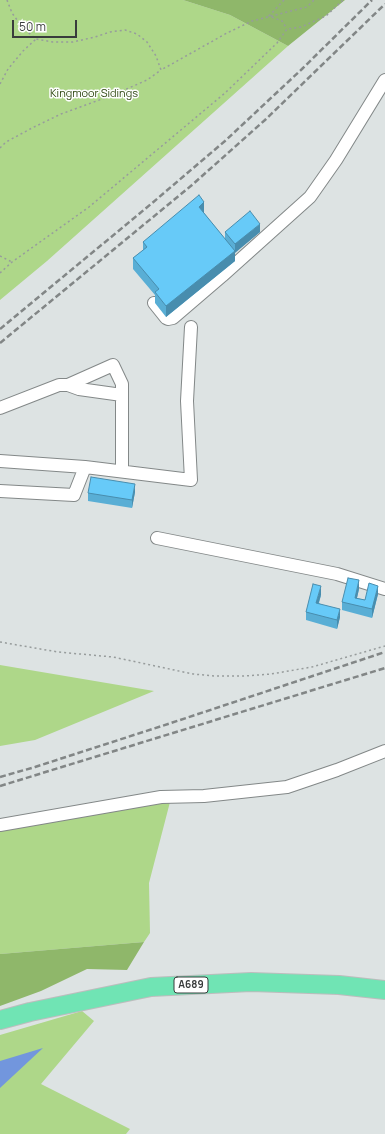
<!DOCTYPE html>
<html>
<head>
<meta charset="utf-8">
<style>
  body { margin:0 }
  #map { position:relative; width:385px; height:1134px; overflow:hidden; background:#dde3e3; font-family:Manrope,sans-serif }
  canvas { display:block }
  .scale { position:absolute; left:12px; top:20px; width:65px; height:18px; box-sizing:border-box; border:2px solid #393c3c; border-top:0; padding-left:5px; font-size:12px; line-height:14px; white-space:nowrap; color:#393c3c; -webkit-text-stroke:3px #fff; paint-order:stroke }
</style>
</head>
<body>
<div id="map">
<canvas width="385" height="1134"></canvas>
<div class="scale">50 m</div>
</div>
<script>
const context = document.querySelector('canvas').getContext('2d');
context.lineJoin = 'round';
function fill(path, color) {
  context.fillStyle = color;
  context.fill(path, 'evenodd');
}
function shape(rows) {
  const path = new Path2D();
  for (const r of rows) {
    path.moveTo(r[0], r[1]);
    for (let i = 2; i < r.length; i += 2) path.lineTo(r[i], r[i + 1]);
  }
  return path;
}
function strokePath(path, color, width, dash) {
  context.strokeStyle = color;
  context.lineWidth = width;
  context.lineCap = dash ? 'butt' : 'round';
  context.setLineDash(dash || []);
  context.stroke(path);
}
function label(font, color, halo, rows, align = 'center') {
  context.font = font + ' Manrope,sans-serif';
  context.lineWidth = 3;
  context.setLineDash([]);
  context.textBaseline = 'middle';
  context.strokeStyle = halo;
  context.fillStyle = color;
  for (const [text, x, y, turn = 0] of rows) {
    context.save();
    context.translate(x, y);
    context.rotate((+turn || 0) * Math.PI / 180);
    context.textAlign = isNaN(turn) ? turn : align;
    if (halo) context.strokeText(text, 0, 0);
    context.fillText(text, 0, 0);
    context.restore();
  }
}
fill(shape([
  [0,0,183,0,230,15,288,46,47,261,0,300],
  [0,665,154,691,35,740,0,746],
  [170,802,149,883,150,933,144,942,0,954,0,831],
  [82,1011,94,1021,41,1084,130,1129,126,1134,0,1134,0,1035]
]), '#aed789');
fill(shape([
  [183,0,345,0,288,46,230,15],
  [144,942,127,970,87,969,41,991,0,1006,0,954]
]), '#8fb76a');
fill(shape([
  [43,1048,0,1088,0,1061]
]), '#7296dd');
const minor = shape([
  [154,303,166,318,168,319,173,318,222,276,310,197,336,160,385,80],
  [122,395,79,389,68,385,113,365,122,384,122,471],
  [0,408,59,385,68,385],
  [0,461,85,467,74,495,0,491],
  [85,467,191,480,187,401,191,327],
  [157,538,337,574,385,589],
  [0,825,161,797,204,796,287,787,337,770,385,751]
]);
const highway = shape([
  [0,1020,30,1012,151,987,251,982,339,985,385,990]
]);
strokePath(minor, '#838888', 14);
strokePath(highway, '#bcbdbd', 20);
strokePath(shape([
  [7,0,12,13,23,28,36,39,53,42,73,42,95,37,110,32,125,30,137,34,147,42,156,56,161,70,227,33,252,21,307,7,314,0],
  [284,0,269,16,282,21,287,29],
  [0,84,8,69,23,51,36,39],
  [0,148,6,142,32,128,61,114,113,95,147,80,161,70],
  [0,256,12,262],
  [0,273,12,262,89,207,225,93,277,43,287,29,301,27,326,16,343,0],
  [0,642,58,652,113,657,193,674,214,676,244,676,271,674,312,667,385,646]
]), '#979c9c', 1.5, [2, 3]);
strokePath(minor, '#fff', 12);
strokePath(highway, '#70e4b4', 18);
strokePath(shape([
  [0,329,151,204,225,141,302,69,372,0],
  [0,343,192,185,265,120,385,4],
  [0,777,35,767,171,723,385,652],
  [0,786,385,668]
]), '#828686', 2.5, [6, 3]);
fill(shape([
  [204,213,225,239,225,232,260,232,235,252,235,261,166,317,155,303,155,295,133,269,133,258,143,250,143,242],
  [135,492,132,508,88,501,88,493],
  [359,589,357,598,365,600,378,594,372,618,342,610,342,602],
  [321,595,319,603,340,617,337,629,306,620,306,612]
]), '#59aed5');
fill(shape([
  [204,202,204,213,199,217,199,207],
  [260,224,260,232,235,253,235,244],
  [235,251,235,261,166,317,166,306],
  [135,484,135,492,132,508,132,500],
  [359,580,359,589,355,606,355,598],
  [321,586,321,595,316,611,316,603],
  [378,586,378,594,372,618,372,609],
  [340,609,340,617,337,629,337,620]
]), '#488dae');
const building = shape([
  [199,195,204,202,199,207,235,251,166,306,155,292,159,289,133,258,147,247,143,242,199,195],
  [250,211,260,224,235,244,225,232,250,211],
  [91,477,135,484,132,500,88,493,91,477],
  [348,578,359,580,355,598,365,600,369,583,378,586,372,609,342,602,348,578],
  [313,584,321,586,316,603,340,609,337,620,306,612,313,584]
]);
fill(building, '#67caf8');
strokePath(building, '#488dae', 1);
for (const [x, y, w] of [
  [191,985,34]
]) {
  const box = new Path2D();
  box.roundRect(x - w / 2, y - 8, w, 16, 3);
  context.fillStyle = '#fff';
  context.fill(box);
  strokePath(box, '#393c3c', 1);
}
label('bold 10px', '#393c3c', null, [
  ["A689",191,985]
]);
label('11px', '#2c460e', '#fff', [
  ["Kingmoor Sidings",94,94]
]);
</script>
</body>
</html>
